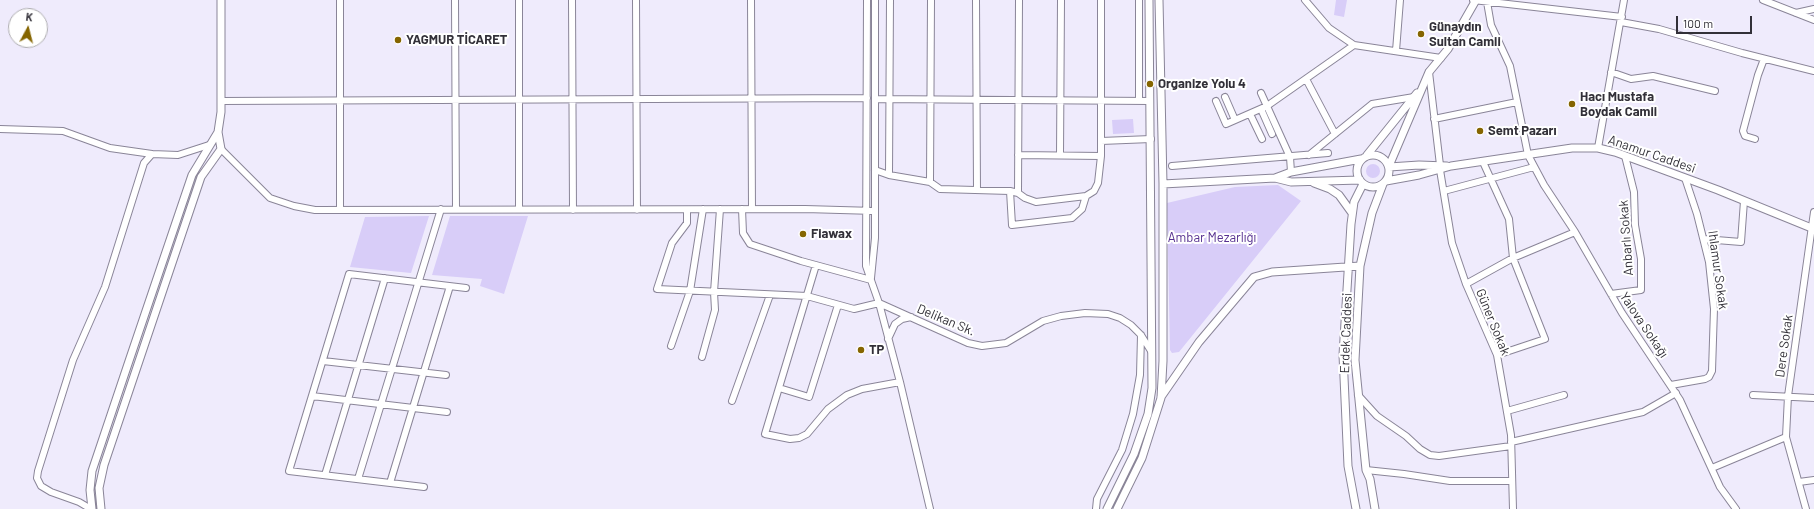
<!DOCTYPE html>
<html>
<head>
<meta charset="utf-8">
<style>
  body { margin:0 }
  #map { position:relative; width:1814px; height:509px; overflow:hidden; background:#efebfc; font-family:Barlow,sans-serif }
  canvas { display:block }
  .north { position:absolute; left:8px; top:8px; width:40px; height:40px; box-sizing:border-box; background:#fff; border:1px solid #adacaf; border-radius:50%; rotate:7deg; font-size:11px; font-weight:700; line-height:16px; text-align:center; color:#323038 }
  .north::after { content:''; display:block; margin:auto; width:14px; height:18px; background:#856500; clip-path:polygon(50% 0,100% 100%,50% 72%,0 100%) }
  .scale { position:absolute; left:1676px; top:16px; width:76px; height:18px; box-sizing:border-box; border:2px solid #323038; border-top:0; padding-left:5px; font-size:12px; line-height:14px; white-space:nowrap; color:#323038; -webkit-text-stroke:3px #fff; paint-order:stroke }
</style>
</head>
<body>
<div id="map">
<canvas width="1814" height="509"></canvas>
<div class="north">K</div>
<div class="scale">100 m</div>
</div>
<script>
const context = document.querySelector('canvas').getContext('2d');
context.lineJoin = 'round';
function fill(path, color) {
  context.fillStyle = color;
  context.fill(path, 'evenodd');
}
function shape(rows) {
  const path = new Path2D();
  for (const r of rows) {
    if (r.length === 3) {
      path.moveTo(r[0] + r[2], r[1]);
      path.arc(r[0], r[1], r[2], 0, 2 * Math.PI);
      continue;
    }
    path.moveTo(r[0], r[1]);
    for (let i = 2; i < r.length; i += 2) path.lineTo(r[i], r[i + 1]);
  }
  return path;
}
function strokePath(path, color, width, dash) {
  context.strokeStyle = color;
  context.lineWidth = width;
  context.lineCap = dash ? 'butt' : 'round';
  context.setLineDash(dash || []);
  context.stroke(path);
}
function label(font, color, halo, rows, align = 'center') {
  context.font = font + ' Barlow,sans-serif';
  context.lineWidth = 4;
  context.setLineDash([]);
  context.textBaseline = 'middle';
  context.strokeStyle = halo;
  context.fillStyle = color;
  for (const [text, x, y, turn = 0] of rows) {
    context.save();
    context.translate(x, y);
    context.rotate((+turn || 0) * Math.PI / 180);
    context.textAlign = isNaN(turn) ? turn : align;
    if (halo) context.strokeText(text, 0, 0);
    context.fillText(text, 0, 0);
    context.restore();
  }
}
fill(shape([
  [1336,0,1347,0,1344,17,1334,15],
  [1133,119,1134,133,1113,134,1112,120],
  [1373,171,7],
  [1278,185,1301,201,1179,352,1172,353,1170,350,1167,203,1235,187],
  [429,216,411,273,350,267,365,217],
  [450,216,528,216,504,294,480,286,482,279,432,275]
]), '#d8cdf8');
const minor = shape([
  [455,0,456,209],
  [519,0,519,209],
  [572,0,573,210],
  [636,0,637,210],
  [751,0,752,209],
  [867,0,866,266,879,303,900,382,930,509],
  [976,0,977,189],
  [1305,0,1329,28,1354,45,1441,58],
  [1473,0,1622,17],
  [1763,0,1814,20],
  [1487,2,1491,25,1510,66,1528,155,1544,185,1575,232,1622,313,1680,400,1720,487,1736,509],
  [1796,13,1814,9],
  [1621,22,1659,29,1742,53,1814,71],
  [1396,51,1400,0],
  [1429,72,1440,165],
  [1611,72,1631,79,1653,76,1715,91],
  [1306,79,1335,134],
  [1261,93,1290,157,1291,172],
  [1225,97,1235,120],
  [875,99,1150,101],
  [1139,100,1139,0],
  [221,101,867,98],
  [1216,101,1226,124,1267,106,1354,45],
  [1261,109,1272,134],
  [1250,114,1262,139],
  [1434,119,1517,102],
  [0,129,63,131,110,148,152,154],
  [1755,139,1745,136,1743,131,1758,75,1764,59],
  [1101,141,1151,139],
  [1598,148,1624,0],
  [221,149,270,198,294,206,315,210,805,209,875,211],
  [1018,155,1101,156],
  [1060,155,1061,0],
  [1309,155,1372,104,1414,97],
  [1483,162,1509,219,1513,258,1545,339,1497,355],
  [1172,166,1328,153],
  [875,170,889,175,890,0],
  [1440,170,1452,243,1466,284,1497,355,1511,435,1513,509],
  [889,175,930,182,940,189,1010,191,1018,193,1025,198,1036,202,1086,196,1094,191,1098,183,1101,156,1101,0],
  [930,182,931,0],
  [1010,191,1012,225,1072,218,1082,209,1086,196],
  [1444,191,1534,167],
  [1018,193,1019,0],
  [742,209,743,233,750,244,801,261,871,280],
  [340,210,340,0],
  [687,210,687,223,672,243,657,289,807,296,854,309,879,303],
  [1704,239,1741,242,1744,201],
  [816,265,765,434,790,439,799,438,807,434,828,409,847,395,862,389,900,382],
  [871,278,875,238,875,0],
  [1466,284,1513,258,1575,232],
  [1611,294,1641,290,1641,259,1635,225,1634,192,1625,156],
  [879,303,968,343,982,346,1006,343,1043,321,1061,316,1085,313,1108,314,1120,318,1131,325,1141,335,1151,351],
  [888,339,895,324,902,319,911,317],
  [671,346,690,291,703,209],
  [702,357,715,310,714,292,720,209],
  [323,361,446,375],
  [1671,385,1705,379,1709,377,1712,371,1714,309,1709,262,1697,214,1685,178],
  [779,388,809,397,838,305],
  [1358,395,1377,416,1406,436,1420,449,1430,455,1439,456,1511,446],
  [1753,395,1814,398],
  [312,396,447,412],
  [732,401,770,295],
  [1507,411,1564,395],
  [1511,442,1643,412,1676,393],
  [1712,468,1786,437],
  [1366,470,1404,474,1450,481,1512,481],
  [325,475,385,278],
  [358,479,441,209],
  [1799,482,1814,480],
  [390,483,450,286],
  [424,487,289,471,349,274,466,288],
  [91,509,79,502,51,492,41,486,37,478,38,471,73,360,105,287,144,163,152,154,178,155,209,145],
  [1096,509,1097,499,1122,450,1133,414,1140,375,1141,335],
  [1806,509,1786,437,1788,396,1814,212]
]);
const tertiary = shape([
  [1373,171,16],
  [1367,155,1417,93],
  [1389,166,1429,72,1448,49,1476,0],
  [1389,167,1419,165,1447,166],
  [1275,178,1291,182,1360,180],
  [1386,181,1419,175,1451,166,1572,148,1598,148,1615,152,1718,190,1814,229],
  [1314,183,1330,189,1339,195,1352,213],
  [1163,184,1275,178,1291,172,1361,159],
  [1161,397,1199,342,1254,277,1272,272,1360,266],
  [92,509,90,490,92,471,129,361,192,175,218,132],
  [101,509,99,488,104,465,201,177,221,149,218,132,221,112,221,0],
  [1107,509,1134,454,1148,414,1152,388,1149,0],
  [1117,509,1142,458,1161,398,1163,361,1163,184,1159,0],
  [1356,509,1348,466,1343,355,1351,224,1354,202,1363,184],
  [1375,509,1370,479,1366,470,1355,360,1360,266,1372,213,1383,184]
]);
strokePath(minor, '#8a8598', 8);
strokePath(tertiary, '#8a8598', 9);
strokePath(minor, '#fff', 6);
strokePath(tertiary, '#fff', 7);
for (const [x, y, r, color] of [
  [1421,34,4,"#856500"],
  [398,40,4,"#856500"],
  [1150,84,4,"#856500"],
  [1572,104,4,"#856500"],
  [1480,131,4,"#856500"],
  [803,234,4,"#856500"],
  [861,350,4,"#856500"]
]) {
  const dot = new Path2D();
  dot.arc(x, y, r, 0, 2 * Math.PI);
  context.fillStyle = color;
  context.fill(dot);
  strokePath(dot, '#fff', 1.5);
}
label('bold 13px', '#323038', '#fff', [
  ["Günaydın",1429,27],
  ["Sultan Camii",1429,42],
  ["YAGMUR TİCARET",406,40],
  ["Organize Yolu 4",1158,84],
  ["Hacı Mustafa",1580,97],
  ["Boydak Camii",1580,112],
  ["Semt Pazarı",1488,131],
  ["Fiawax",811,234],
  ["TP",869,350]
], 'left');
label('13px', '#323038', '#fff', [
  ["Anamur Caddesi",1652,154,19],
  ["Anbarlı Sokak",1626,238,-94],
  ["Ihlamur Sokak",1718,270,82],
  ["Delikan Sk.",946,320,23],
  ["Güner Sokak",1493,322,68],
  ["Yalova Sokağı",1644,325,56],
  ["Erdek Caddesi",1346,333,-88],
  ["Dere Sokak",1784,346,-82]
]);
label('13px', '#563090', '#fff', [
  ["Ambar Mezarlığı",1212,238]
]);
</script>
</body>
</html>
